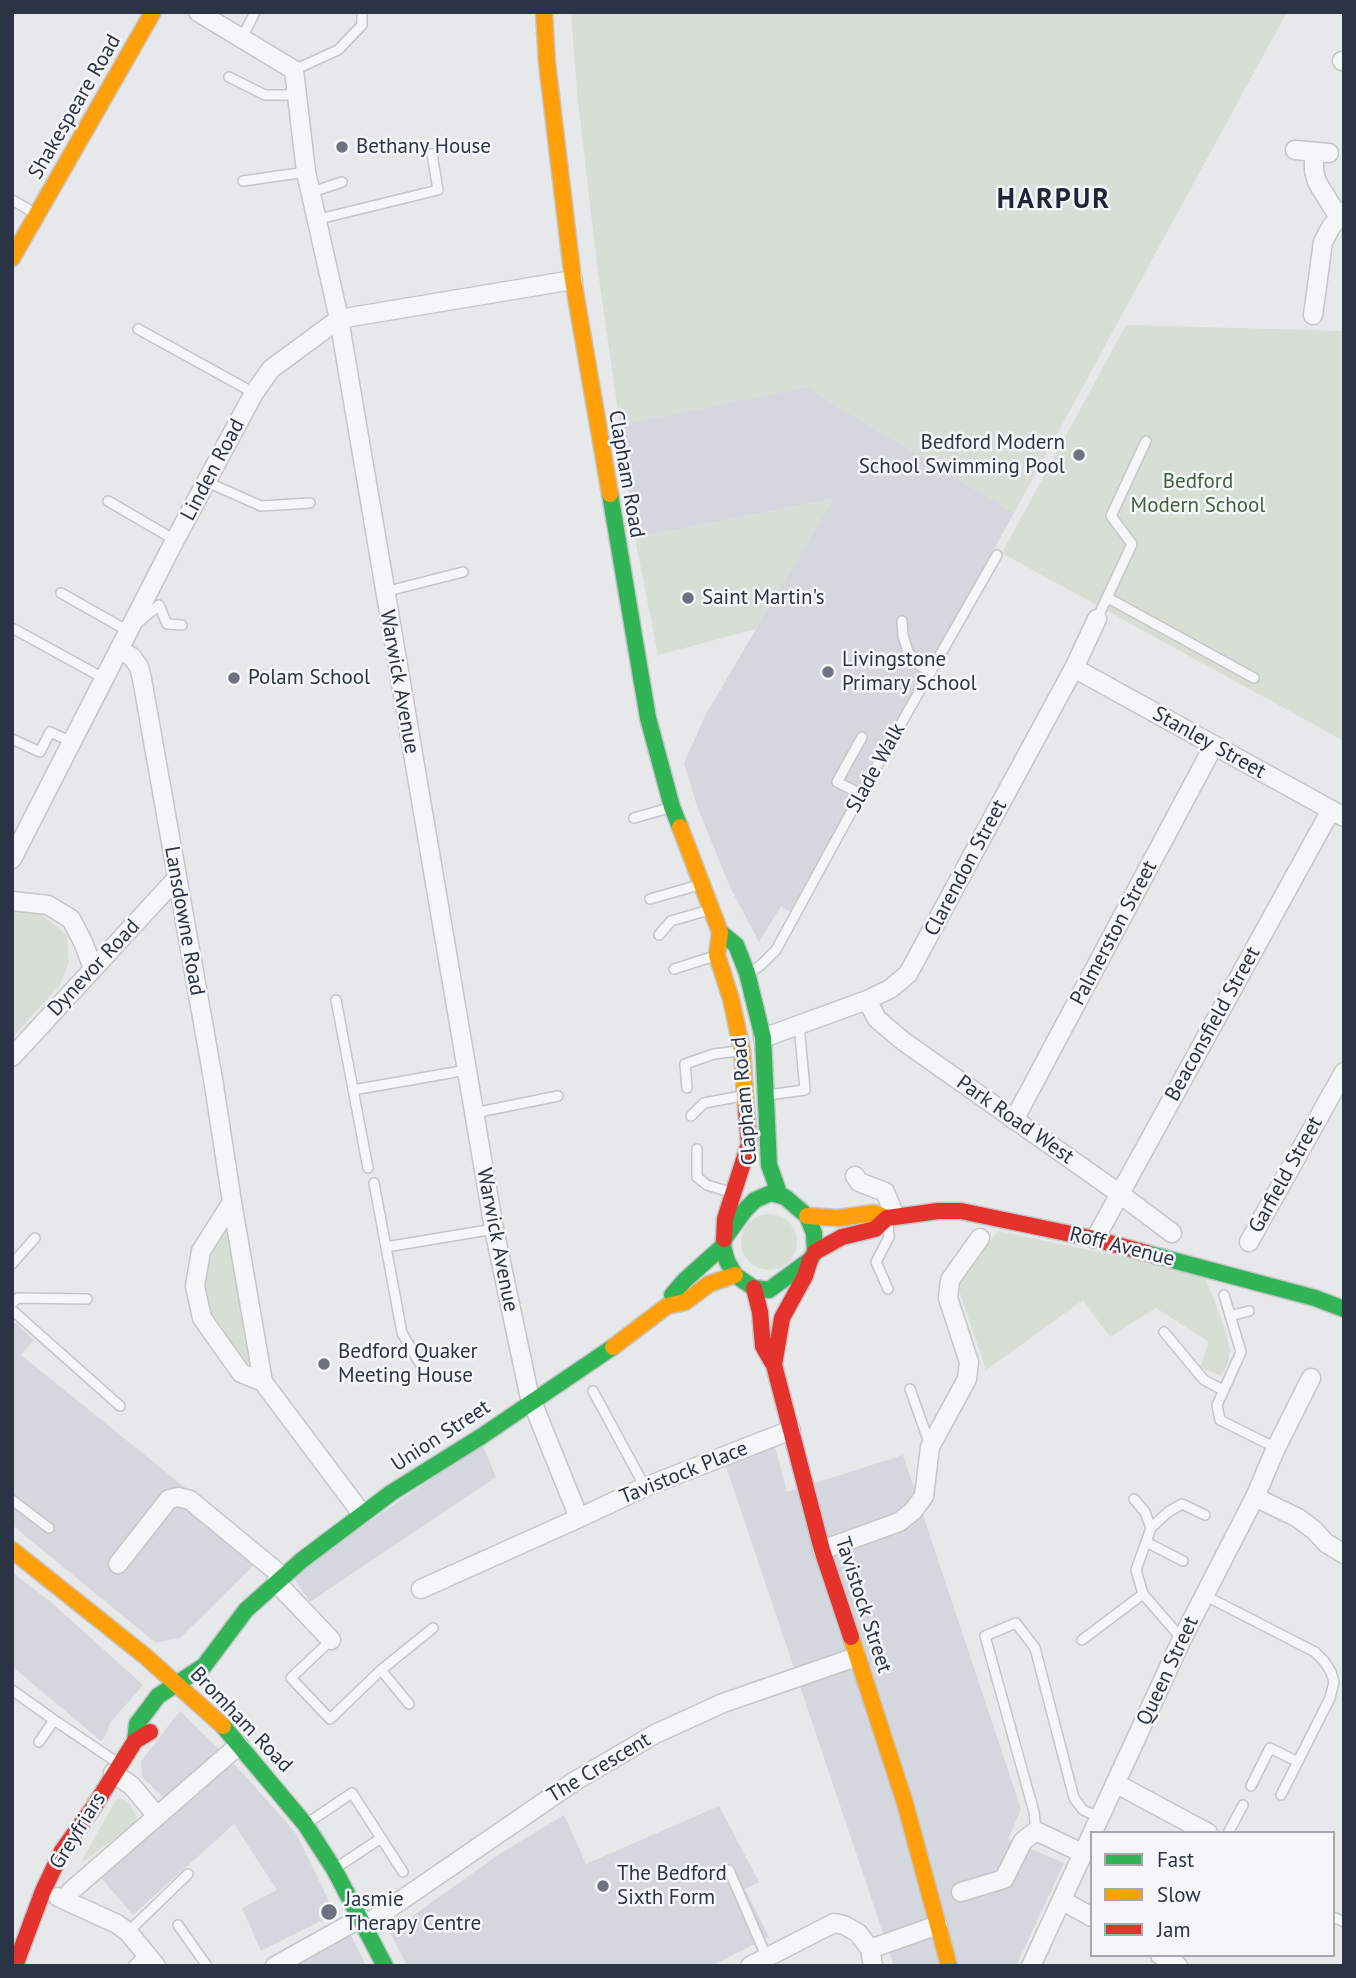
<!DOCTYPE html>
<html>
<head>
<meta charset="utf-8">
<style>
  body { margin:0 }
  #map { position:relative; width:1356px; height:1978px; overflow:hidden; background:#e6e8ea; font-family:"PT Sans",sans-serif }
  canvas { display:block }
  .frame { position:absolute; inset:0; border:14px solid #2b3445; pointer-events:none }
  .legend { position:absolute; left:1090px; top:1831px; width:245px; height:126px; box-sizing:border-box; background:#f4f6f9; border:2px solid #a4a8b1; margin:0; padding:9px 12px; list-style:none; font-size:21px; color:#2b3445 }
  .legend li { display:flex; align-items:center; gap:14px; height:35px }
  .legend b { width:35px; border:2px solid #a4a8b1 }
</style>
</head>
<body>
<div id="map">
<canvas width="1356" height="1978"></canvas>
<div class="frame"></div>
<ul class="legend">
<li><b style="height:9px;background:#30b455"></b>Fast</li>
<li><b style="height:9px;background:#ff9f0a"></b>Slow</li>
<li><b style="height:9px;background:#e5322d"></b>Jam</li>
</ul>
</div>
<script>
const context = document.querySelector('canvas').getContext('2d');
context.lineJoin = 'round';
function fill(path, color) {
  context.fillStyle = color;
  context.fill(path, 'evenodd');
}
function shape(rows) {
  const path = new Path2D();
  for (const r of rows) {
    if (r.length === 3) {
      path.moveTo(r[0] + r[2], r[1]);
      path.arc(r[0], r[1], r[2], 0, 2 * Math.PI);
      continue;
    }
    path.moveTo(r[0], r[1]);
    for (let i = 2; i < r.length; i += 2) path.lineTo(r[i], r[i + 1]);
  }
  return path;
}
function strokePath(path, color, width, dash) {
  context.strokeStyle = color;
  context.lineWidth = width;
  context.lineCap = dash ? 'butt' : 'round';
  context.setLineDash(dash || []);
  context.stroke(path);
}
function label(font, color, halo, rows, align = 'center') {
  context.font = font + ' "PT Sans",sans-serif';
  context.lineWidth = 5;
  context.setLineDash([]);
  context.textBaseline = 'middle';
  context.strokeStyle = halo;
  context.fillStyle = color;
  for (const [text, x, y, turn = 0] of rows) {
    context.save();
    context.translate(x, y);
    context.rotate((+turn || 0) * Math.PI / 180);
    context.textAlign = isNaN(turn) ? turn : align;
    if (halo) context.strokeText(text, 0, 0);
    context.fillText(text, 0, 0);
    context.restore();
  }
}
fill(shape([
  [806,387,1014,513,791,913,781,906,759,942,730,887,697,806,684,763,706,714,833,499,635,538,620,425],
  [12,1320,34,1340,21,1355,266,1553,181,1637,156,1643,12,1525],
  [773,1439,787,1492,903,1455,1021,1809,1008,1839,1064,1863,1016,1966,894,1966,725,1463],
  [482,1444,496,1477,310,1602,292,1575],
  [12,1572,52,1603,143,1685,110,1723,106,1735,101,1741,12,1666],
  [180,1711,244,1774,297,1835,335,1914,261,1951,242,1908,277,1890,234,1824,133,1915,96,1872,173,1806,142,1777,141,1761],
  [719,1806,759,1882,745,1889,769,1937,711,1966,407,1966,390,1932,501,1853,564,1815,586,1864],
  [351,1935,366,1966,292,1966]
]), '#d4d7dd');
fill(shape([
  [571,12,1287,12,1014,513,806,387,620,425,597,265,577,92],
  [1126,325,1344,331,1344,741,1002,553],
  [834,499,756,629,658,655,635,538],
  [12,909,37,911,67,935,69,962,60,985,12,1038],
  [769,1242,28],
  [224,1227,228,1228,252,1359,248,1364,244,1365,206,1318,199,1285,203,1264],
  [998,1231,1204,1274,1222,1321,1230,1350,1228,1363,1221,1376,1200,1367,1209,1342,1156,1308,1110,1337,1083,1300,986,1370,960,1293,960,1278],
  [121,1798,130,1805,137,1817,134,1824,80,1864,116,1800]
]), '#d6ded6');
const lane = shape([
  [242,38,255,12],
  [294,70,338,50,362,25,362,12],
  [229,77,265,95,296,95],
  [243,181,306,172],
  [309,193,342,182],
  [12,200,33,212],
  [315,220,438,190,432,154],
  [138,329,254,393],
  [207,482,261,506,310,503],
  [108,501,175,540],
  [384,592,463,572],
  [61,593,128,631,159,605,167,624,182,625],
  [1108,598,1254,678],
  [1097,619,1132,544,1111,516,1146,441],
  [902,621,903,635,908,652,919,665,931,672],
  [14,629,105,679],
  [12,739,40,752,50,732,72,742],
  [861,794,837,782,862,737],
  [634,818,669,808],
  [650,899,699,885],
  [659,935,671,921,709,910],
  [674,969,715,956],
  [752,971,761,965,776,950,861,794,997,555],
  [336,1000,368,1168],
  [687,1088,685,1064,714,1054,738,1051],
  [353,1090,467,1070],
  [768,1095,805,1090,799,1025],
  [474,1113,558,1096],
  [691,1116,704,1103,742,1096],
  [697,1149,697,1177,707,1185,730,1192],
  [374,1183,402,1333,426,1374],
  [888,1223,889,1237,876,1262,888,1289],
  [386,1247,494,1229],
  [12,1264,35,1238],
  [1224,1295,1241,1352,1217,1405,1220,1420,1276,1448],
  [12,1303,18,1298,87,1299],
  [12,1310,120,1406],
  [1230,1316,1249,1311],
  [1164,1332,1204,1380,1223,1390],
  [910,1389,930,1445],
  [593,1391,645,1487],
  [1134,1499,1145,1512,1151,1528],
  [12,1500,49,1528],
  [1146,1542,1183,1561],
  [1143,1594,1136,1570,1151,1528,1168,1512,1182,1504,1205,1515],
  [1204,1595,1315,1652,1324,1661,1331,1672,1334,1682,1330,1698,1281,1795],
  [331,1640,291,1678,330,1719,381,1670,433,1628],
  [1082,1640,1143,1594,1182,1639],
  [381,1670,409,1704],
  [12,1690,54,1720],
  [39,1742,54,1720,118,1763],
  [1251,1786,1270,1748,1298,1762],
  [309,1822,352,1793,403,1872],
  [1036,1831,1034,1812,985,1636,1016,1623,1035,1648,1074,1798,1083,1810,1099,1817],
  [1228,1833,1243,1805],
  [336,1868,381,1838],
  [729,1870,767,1958],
  [1333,1917,1344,1922],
  [178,1925,207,1966],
  [128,1932,188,1874],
  [133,1966,146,1953]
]);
const street = shape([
  [198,12,294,70,306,172,339,319,494,1229,529,1394,579,1518,645,1487,791,1430],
  [1342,61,1344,61],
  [1295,150,1329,153],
  [1314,152,1314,171,1317,182,1338,216],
  [1313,315,1323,242,1331,227,1344,211],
  [119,649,132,657,139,667,142,679,213,1079,232,1202,263,1382,362,1514],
  [1074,668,1344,817],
  [12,859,175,540,254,393,271,369,339,319,573,280],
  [12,901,48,905,71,919,83,942,93,968],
  [867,1000,877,1019,903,1041,1120,1194,1172,1233],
  [763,1038,867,1000,890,989,908,974,1074,668,1097,619],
  [12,1057,176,879],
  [1014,1120,1214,745],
  [855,1176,859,1182,885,1192,895,1216],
  [232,1202,201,1251,195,1286,202,1318,241,1373,263,1382],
  [1095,1239,1331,810],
  [1249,1242,1344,1072],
  [1255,1497,1298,1518,1314,1530,1326,1543,1344,1554],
  [822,1550,899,1522,913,1511,924,1496,930,1447,967,1379,969,1362,948,1298,950,1280,980,1238],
  [118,1564,169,1499,178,1497,190,1500,282,1576],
  [276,1582,331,1640],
  [421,1589,579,1518],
  [113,1773,132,1786,157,1816],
  [1115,1783,1208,1833],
  [961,1892,1004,1879,1023,1841,1036,1831,1082,1853],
  [58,1897,117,1924,128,1932,156,1966],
  [66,1900,71,1891,239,1745],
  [1063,1901,1092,1917],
  [365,1925,575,1781,655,1734,723,1703,856,1657],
  [870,1949,938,1925],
  [1160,1955,1178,1966],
  [275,1966,361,1918],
  [750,1966,834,1923,844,1925,858,1933,870,1949,873,1966],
  [1031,1966,1182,1639,1255,1497,1276,1448,1311,1378]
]);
const fast = shape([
  [610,494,648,718,672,807,680,827],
  [720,932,736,945,747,973,763,1038,769,1165,779,1193],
  [771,1193,785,1197,807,1216,814,1233,815,1252,810,1260,769,1290,754,1288,735,1275,727,1261,723,1246,724,1239,745,1210,755,1200,771,1193],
  [1146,1253,1315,1298,1344,1309],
  [672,1295,685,1280,723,1246],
  [223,1726,305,1824,334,1869,385,1966],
  [135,1741,137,1724,158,1696,204,1666,246,1610,302,1560,391,1493,482,1436,613,1347]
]);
const slow = shape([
  [544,12,547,63,573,280,610,494],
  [12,258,153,12],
  [680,827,720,932,717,955,731,999,742,1050,746,1109],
  [807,1216,838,1218,874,1213,887,1218],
  [613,1347,667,1306,685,1302,709,1284,735,1275],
  [12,1550,145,1656,223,1726],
  [851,1637,905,1803,949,1966]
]);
const jam = shape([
  [724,1239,725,1219,749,1144,746,1109],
  [815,1252,842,1237,875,1229,887,1218,938,1211,961,1211,1095,1239,1146,1253],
  [810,1260,805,1276,782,1318,774,1365,822,1550,851,1637],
  [754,1288,760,1312,763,1346,772,1362],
  [15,1966,43,1891,62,1851,93,1808,135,1741,150,1732]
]);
strokePath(lane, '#c4c6c8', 12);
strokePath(street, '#c4c6c8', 21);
strokePath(fast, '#c4c6c8', 19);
strokePath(slow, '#c4c6c8', 19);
strokePath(jam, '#c4c6c8', 19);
strokePath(lane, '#f5f6f7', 9);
strokePath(street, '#f5f6f7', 18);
strokePath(fast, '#30b455', 16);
strokePath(slow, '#ff9f0a', 16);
strokePath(jam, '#e5322d', 16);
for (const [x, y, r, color] of [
  [342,147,7,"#6c737f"],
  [1079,455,7,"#6c737f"],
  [688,598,7,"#6c737f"],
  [828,672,7,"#6c737f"],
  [234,678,7,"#6c737f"],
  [324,1364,7,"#6c737f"],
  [603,1886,7,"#6c737f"],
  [329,1912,9,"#6c737f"]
]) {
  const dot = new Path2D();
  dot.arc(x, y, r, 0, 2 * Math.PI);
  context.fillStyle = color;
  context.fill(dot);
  strokePath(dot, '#f4f6f9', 2.5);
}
label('21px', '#2b3445', '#f4f6f9', [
  ["Shakespeare Road",75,107,-60],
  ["Linden Road",213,470,-62],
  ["Clapham Road",626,474,80],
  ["Warwick Avenue",399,682,80],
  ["Stanley Street",1209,743,29],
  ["Slade Walk",876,768,-61],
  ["Clarendon Street",966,868,-62],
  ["Lansdowne Road",184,921,80],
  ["Palmerston Street",1114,933,-62],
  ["Dynevor Road",94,968,-47],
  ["Beaconsfield Street",1213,1024,-61],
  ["Clapham Road",745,1101,-95],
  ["Park Road West",1015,1120,35],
  ["Garfield Street",1286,1175,-61],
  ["Warwick Avenue",497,1240,79],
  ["Roff Avenue",1122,1247,14],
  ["Union Street",441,1436,-33],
  ["Tavistock Place",684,1473,-22],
  ["Tavistock Street",863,1605,72],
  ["Queen Street",1168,1671,-65],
  ["Bromham Road",241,1720,46],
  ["The Crescent",599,1768,-31],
  ["Greyfriars",78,1831,-58]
]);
label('21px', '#2b3445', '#f4f6f9', [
  ["Bethany House",356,147],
  ["Bedford Modern",1065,443,"right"],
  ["School Swimming Pool",1065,467,"right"],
  ["Saint Martin's",702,598],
  ["Livingstone",842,660],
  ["Primary School",842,684],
  ["Polam School",248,678],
  ["Bedford Quaker",338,1352],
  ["Meeting House",338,1376],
  ["The Bedford",617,1874],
  ["Sixth Form",617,1898],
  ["Jasmie",345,1900],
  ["Therapy Centre",345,1924]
], 'left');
label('21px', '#3f6138', '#f4f6f9', [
  ["Bedford",1198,482],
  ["Modern School",1198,506]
]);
context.letterSpacing = '2px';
label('bold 28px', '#1d2536', '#f4f6f9', [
  ["HARPUR",1054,200]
]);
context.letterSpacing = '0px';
</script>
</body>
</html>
